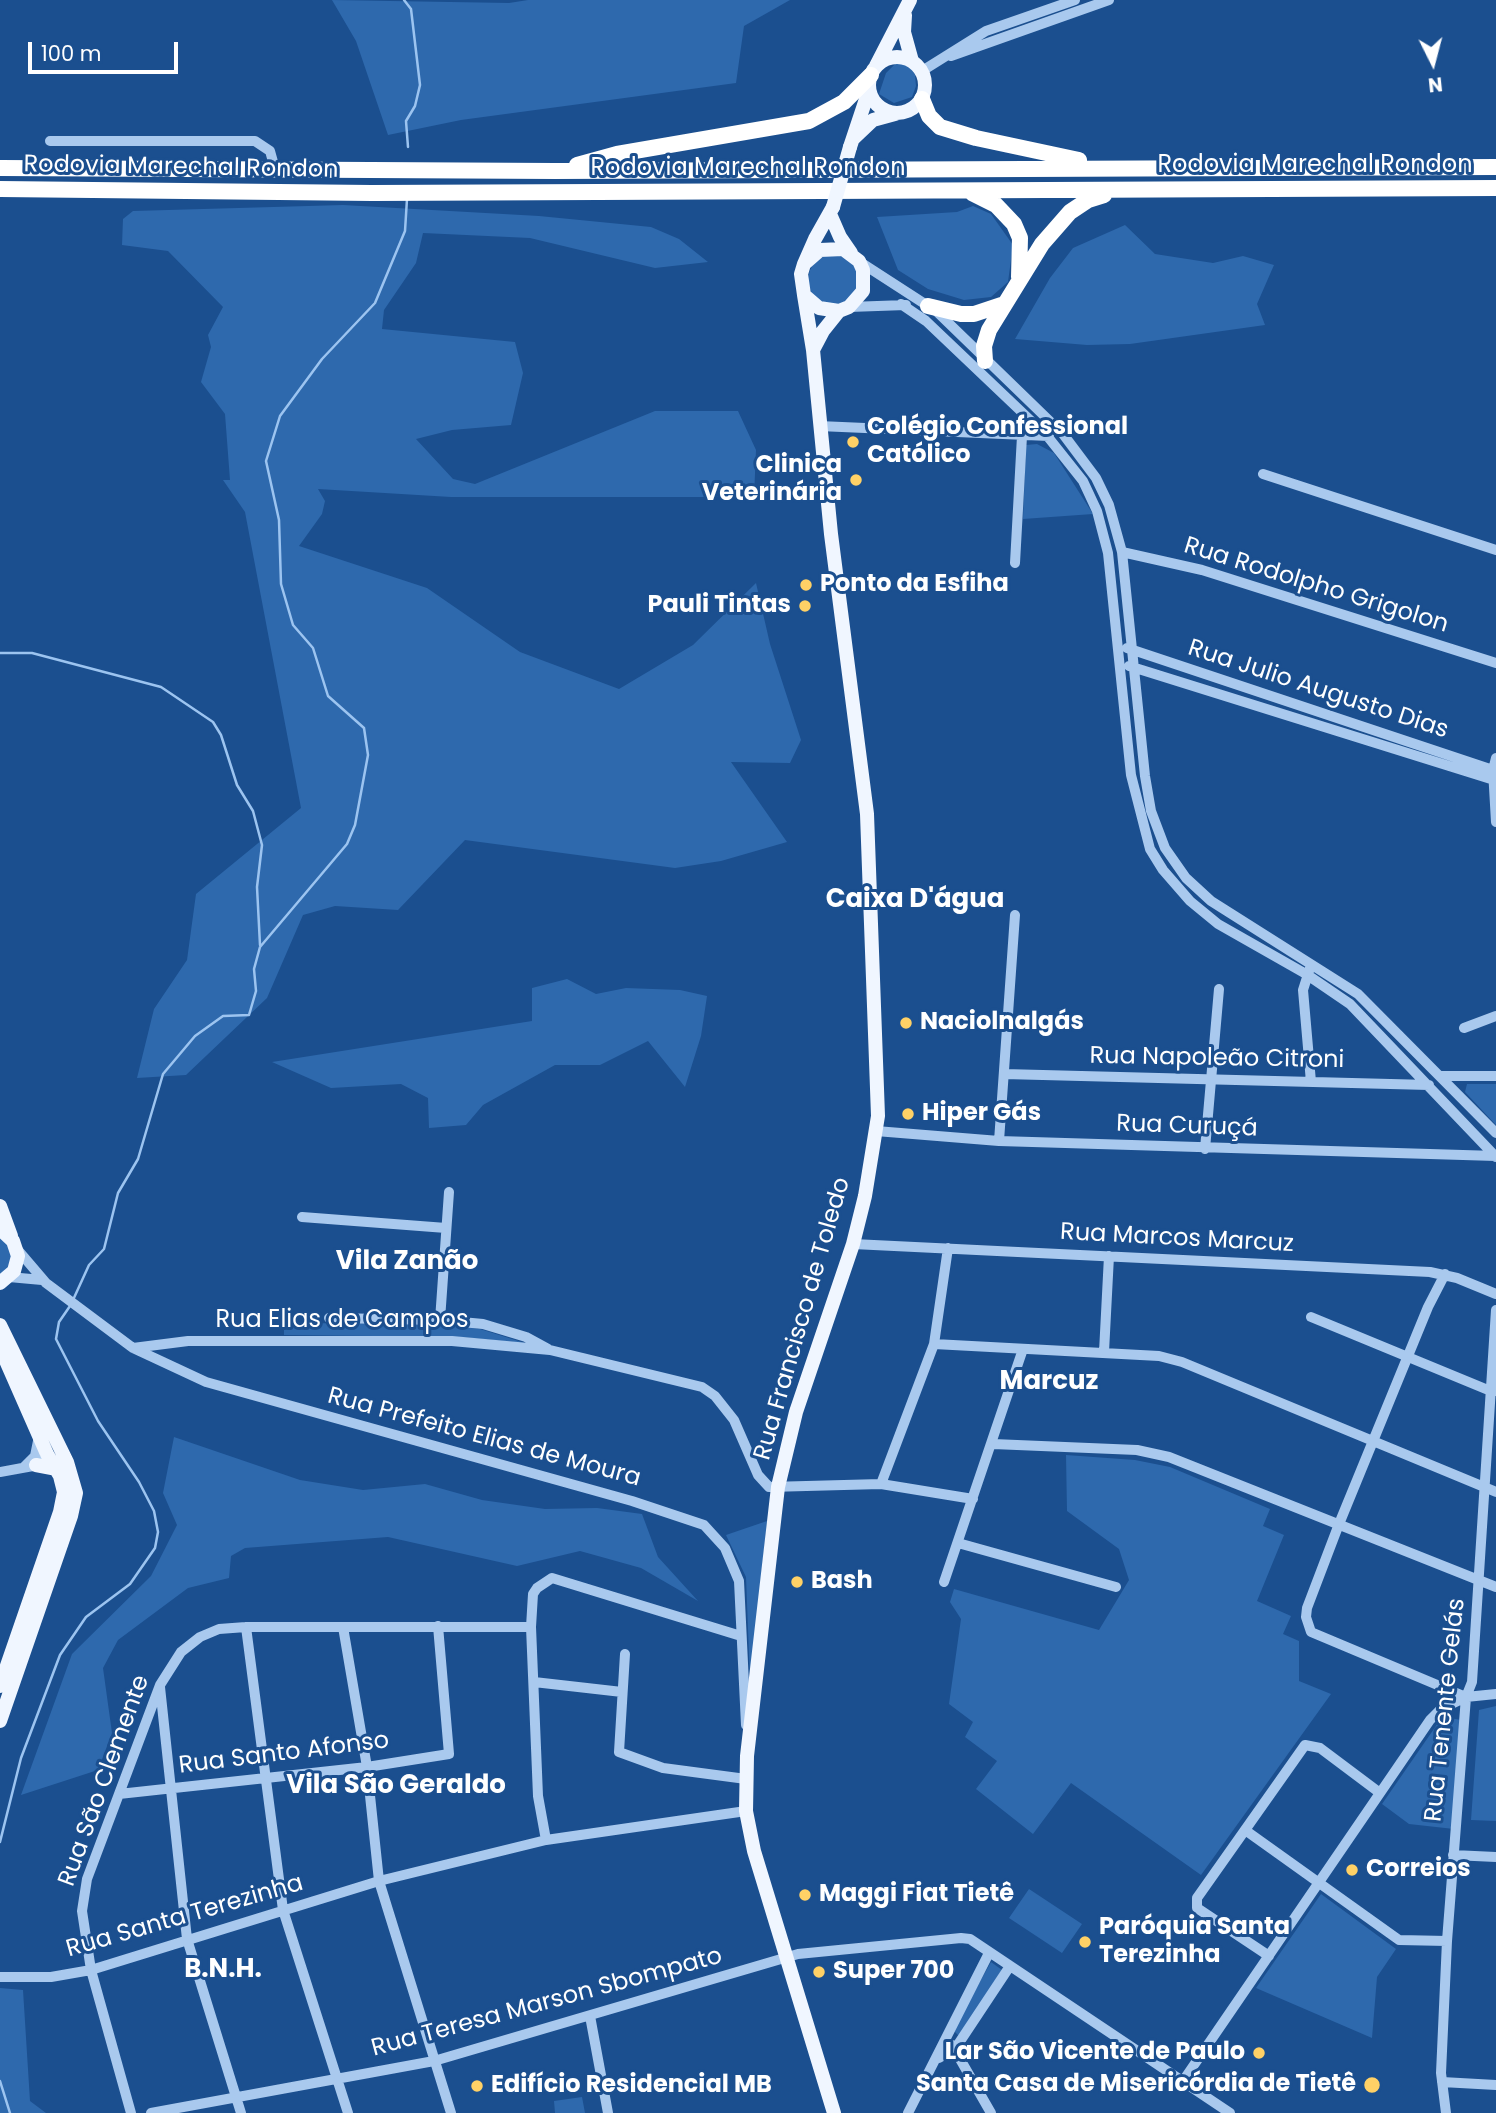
<!DOCTYPE html>
<html>
<head>
<meta charset="utf-8">
<style>
  body { margin:0 }
  #map { position:relative; width:1496px; height:2113px; overflow:hidden; background:#1b4f8f; font-family:Poppins,sans-serif }
  canvas { display:block }
  .north { position:absolute; left:1398px; top:28px; width:70px; height:70px; -webkit-text-stroke:5px #1b4f8f; paint-order:stroke; rotate:174deg; font-size:19px; font-weight:700; line-height:28px; text-align:center; color:#fff }
  .north::after { content:''; display:block; margin:auto; width:24px; height:32px; background:#fff; clip-path:polygon(50% 0,100% 100%,50% 72%,0 100%) }
  .scale { position:absolute; left:28px; top:42px; width:150px; height:32px; box-sizing:border-box; border:4px solid #fff; border-top:0; padding-left:9px; font-size:21px; line-height:24px; white-space:nowrap; color:#fff; -webkit-text-stroke:5px #1b4f8f; paint-order:stroke }
</style>
</head>
<body>
<div id="map">
<canvas width="1496" height="2113"></canvas>
<div class="north">N</div>
<div class="scale">100 m</div>
</div>
<script>
const context = document.querySelector('canvas').getContext('2d');
context.lineJoin = 'round';
function fill(path, color) {
  context.fillStyle = color;
  context.fill(path, 'evenodd');
}
function shape(rows) {
  const path = new Path2D();
  for (const r of rows) {
    if (r.length === 3) {
      path.moveTo(r[0] + r[2], r[1]);
      path.arc(r[0], r[1], r[2], 0, 2 * Math.PI);
      continue;
    }
    path.moveTo(r[0], r[1]);
    for (let i = 2; i < r.length; i += 2) path.lineTo(r[i], r[i + 1]);
  }
  return path;
}
function strokePath(path, color, width, dash) {
  context.strokeStyle = color;
  context.lineWidth = width;
  context.lineCap = dash ? 'butt' : 'round';
  context.setLineDash(dash || []);
  context.stroke(path);
}
function label(font, color, halo, rows, align = 'center') {
  context.font = font + ' Poppins,sans-serif';
  context.lineWidth = 6;
  context.setLineDash([]);
  context.textBaseline = 'middle';
  context.strokeStyle = halo;
  context.fillStyle = color;
  for (const [text, x, y, turn = 0] of rows) {
    context.save();
    context.translate(x, y);
    context.rotate((+turn || 0) * Math.PI / 180);
    context.textAlign = isNaN(turn) ? turn : align;
    if (halo) context.strokeText(text, 0, 0);
    context.fillText(text, 0, 0);
    context.restore();
  }
}
fill(shape([
  [332,0,509,3,528,0,790,0,744,26,736,83,461,120,388,135,356,41],
  [897,62,909,65,915,75,916,86,912,97,894,103,879,94,886,73],
  [343,205,539,216,651,227,679,239,708,262,655,268,530,238,423,233,416,263,384,310,382,329,515,342,523,373,511,425,452,430,416,439,453,479,475,484,655,411,738,411,756,450,754,497,451,497,318,489,325,501,322,514,299,546,427,588,520,652,619,689,693,645,756,583,770,644,801,740,790,763,731,762,787,842,721,861,675,868,465,840,398,910,335,906,303,915,267,998,186,1075,137,1078,154,1009,187,960,196,894,301,808,245,512,223,480,230,480,225,414,201,382,211,347,208,335,223,307,168,251,122,245,123,219,133,211],
  [973,206,991,214,1013,245,1008,282,991,297,964,300,928,289,898,270,877,217,957,212],
  [1125,225,1155,254,1213,263,1243,256,1274,265,1257,304,1265,325,1130,344,1087,345,1015,339,1050,278,1073,248],
  [833,280,25],
  [1037,444,1054,453,1093,514,1023,519,1026,445],
  [567,979,596,994,626,988,680,990,707,996,701,1036,685,1087,648,1041,600,1065,555,1065,483,1105,466,1125,429,1128,428,1098,401,1084,331,1088,272,1062,532,1021,532,988],
  [1467,1084,1496,1084,1496,1125,1465,1092],
  [0,1235,11,1246,12,1264,0,1278],
  [284,1323,435,1324,480,1329,525,1343,461,1337,284,1335],
  [174,1437,300,1480,363,1490,425,1484,482,1500,545,1509,597,1508,642,1514,658,1557,698,1601,641,1568,580,1551,517,1566,388,1537,245,1548,231,1556,229,1578,188,1588,118,1640,103,1668,112,1733,98,1770,21,1795,72,1654,151,1576,177,1525,163,1493],
  [1066,1455,1135,1460,1170,1467,1270,1509,1263,1526,1284,1535,1257,1601,1291,1616,1283,1634,1299,1641,1299,1681,1331,1694,1201,1875,1071,1783,1033,1834,976,1789,997,1761,965,1737,973,1722,949,1704,961,1619,950,1602,954,1589,1099,1630,1129,1580,1119,1549,1067,1511],
  [767,1521,750,1681,746,1577,726,1535],
  [1496,1706,1496,1821,1471,1820,1479,1710],
  [1450,1718,1461,1720,1454,1829,1409,1824,1382,1804,1438,1723],
  [1029,1889,1082,1924,1062,1953,1009,1918],
  [1321,1894,1396,1949,1377,1977,1372,2038,1256,1988],
  [991,1962,1002,1970,959,2036,953,2030],
  [0,1988,23,1990,30,2101,46,2113,0,2113],
  [582,2097,585,2113,555,2113,554,2101]
]), '#2e69ad');
strokePath(shape([
  [404,0,411,9,420,85,415,106,406,121,408,147],
  [0,653,32,653,161,687,213,722,221,735,237,785,253,811,262,845,257,887,260,945],
  [73,1300,89,1265,104,1249,118,1193,138,1159,163,1074,195,1036,223,1016,249,1015,256,991,254,969,260,947,347,844,355,825,368,755,364,728,328,696,313,648,293,625,281,584,279,520,266,461,280,416,322,359,375,303,405,231,407,199],
  [0,1842,21,1758,60,1655,86,1617,130,1584,155,1548,158,1532,154,1511,139,1482,98,1421,56,1339,59,1322,70,1306],
  [0,2081,10,2113]
]), '#9cc4f0', 2.5);
strokePath(shape([
  [951,56,1109,0],
  [922,71,986,31,1075,0],
  [50,141,255,141,270,151,275,169],
  [860,262,928,306],
  [901,304,926,321,1048,437,1083,481,1097,511,1108,553,1131,775,1150,849,1163,870,1190,901,1218,924,1306,974,1350,1004,1496,1157],
  [849,307,906,305],
  [932,307,1063,434,1096,478,1109,505,1122,552,1145,776,1151,811,1165,848,1186,878,1211,901,1358,994,1496,1133],
  [819,426,1049,436],
  [1263,474,1496,550],
  [1122,552,1202,570,1496,663],
  [1015,563,1022,436],
  [1127,648,1493,770],
  [1129,666,1494,780],
  [1496,758,1493,770,1496,822],
  [1310,968,1303,990,1311,1082],
  [1464,1028,1496,1016],
  [1004,1074,1429,1085],
  [1441,1076,1496,1076],
  [876,1131,999,1141,1496,1156],
  [999,1141,1015,915],
  [1205,1149,1219,989],
  [302,1217,446,1228],
  [853,1244,1430,1272,1457,1278,1496,1294],
  [17,1249,46,1283,133,1348,206,1382,632,1501,704,1525,725,1548,739,1581,746,1725],
  [1445,1274,1428,1307,1339,1524,1307,1608,1306,1617,1311,1632,1466,1697,1496,1694],
  [9,1277,42,1280],
  [1311,1317,1493,1392],
  [329,1318,440,1320,483,1324,526,1337,548,1349],
  [440,1320,449,1192],
  [934,1344,1159,1356,1182,1362,1496,1492],
  [133,1348,188,1341,452,1341,550,1350,702,1387,715,1396,734,1420,758,1475,769,1487,881,1484,973,1499],
  [1104,1352,1109,1256],
  [993,1444,1137,1450,1169,1457,1496,1587],
  [24,1467,35,1456,39,1436],
  [0,1472,33,1466,41,1461],
  [881,1484,934,1344,948,1248],
  [958,1543,1116,1587],
  [944,1582,1023,1349],
  [246,1627,283,1910,348,2113],
  [343,1627,367,1767,379,1881,451,2113],
  [625,1654,619,1752,663,1768,746,1779],
  [534,1682,622,1692],
  [160,1687,187,1939,241,2113],
  [119,1794,367,1767,449,1754,438,1626],
  [1245,1830,1399,1940,1447,1941],
  [546,1840,538,1796,531,1627,533,1594,537,1588,552,1578,741,1636],
  [1453,1855,1496,1857],
  [1269,1956,1197,1908,1197,1898,1305,1745,1320,1748,1380,1793],
  [0,1977,51,1977,91,1970,379,1881,546,1840,746,1811],
  [590,2016,608,2113],
  [952,2045,991,2113],
  [939,2058,955,2049,1010,1966],
  [1183,2081,1430,1720,1441,1709,1466,1697],
  [1442,2082,1496,2085],
  [131,2113,91,1970,82,1911,87,1879,160,1685,181,1652,200,1637,219,1629,246,1627,531,1627],
  [151,2113,434,2061,798,1954,961,1938,970,1939,1230,2113],
  [908,2113,989,1953],
  [1446,2113,1441,2073,1447,1941,1466,1697,1472,1682,1496,1310]
]), '#a9c9ee', 10);
strokePath(shape([
  [905,15,904,32,912,61],
  [897,85,28],
  [876,66,910,0],
  [854,138,873,120,895,114],
  [850,147,869,90],
  [830,214,840,237,851,253],
  [804,264,820,250,843,249,859,261,863,270,863,291,849,307,839,311,819,308,804,295,801,274,804,264,815,239,833,207],
  [804,295,813,350,831,534,867,814,878,1116,865,1196,853,1244,796,1412,778,1487,747,1756,746,1811,754,1851,834,2113],
  [813,350,823,331,839,311],
  [0,1206,11,1236],
  [0,1229,13,1241,18,1256,14,1271,0,1283],
  [0,1325,67,1462,76,1493,71,1516,0,1721],
  [0,1347,47,1454,60,1476,64,1492,60,1512,0,1686],
  [36,1465,57,1469]
]), '#f0f6ff', 14);
strokePath(shape([
  [922,99,929,116,940,127,976,138,1079,160],
  [577,165,617,154,809,121,844,102,871,75],
  [0,168,555,171,1496,167],
  [0,189,372,193,1496,188],
  [972,193,996,205,1014,224,1020,238,1019,277],
  [928,306,961,314,974,314,1004,304],
  [985,361,984,346,989,330,1042,244,1070,212,1088,200,1104,195]
]), '#fff', 16);
strokePath(shape([
  [833,207,850,147]
]), '#f0f6ff', 14);
for (const [x, y, r, color] of [
  [853,442,7,"#ffd166"],
  [856,480,7,"#ffd166"],
  [806,585,7,"#ffd166"],
  [805,606,7,"#ffd166"],
  [906,1023,7,"#ffd166"],
  [908,1114,7,"#ffd166"],
  [797,1582,7,"#ffd166"],
  [1352,1870,7,"#ffd166"],
  [805,1895,7,"#ffd166"],
  [1085,1942,7,"#ffd166"],
  [819,1972,7,"#ffd166"],
  [1259,2053,7,"#ffd166"],
  [1372,2085,9,"#ffd166"],
  [477,2086,7,"#ffd166"]
]) {
  const dot = new Path2D();
  dot.arc(x, y, r, 0, 2 * Math.PI);
  context.fillStyle = color;
  context.fill(dot);
  strokePath(dot, '#1b4f8f', 2.5);
}
label('24px', '#fff', '#1b4f8f', [
  ["Rodovia Marechal Rondon",1315,166],
  ["Rodovia Marechal Rondon",181,168,1],
  ["Rodovia Marechal Rondon",748,169],
  ["Rua Rodolpho Grigolon",1316,586,17],
  ["Rua Julio Augusto Dias",1318,690,18],
  ["Rua Napoleão Citroni",1217,1059,1],
  ["Rua Curuçá",1187,1127,2],
  ["Rua Marcos Marcuz",1177,1239,3],
  ["Rua Francisco de Toledo",803,1319,-74],
  ["Rua Elias de Campos",342,1321],
  ["Rua Prefeito Elias de Moura",484,1438,15],
  ["Rua Tenente Gelás",1446,1710,-84],
  ["Rua Santo Afonso",284,1754,-7],
  ["Rua São Clemente",105,1781,-70],
  ["Rua Santa Terezinha",185,1917,-16],
  ["Rua Teresa Marson Sbompato",547,2003,-15]
]);
label('bold 24px', '#fff', '#1b4f8f', [
  ["Colégio Confessional",867,428],
  ["Católico",867,456],
  ["Clinica",842,466,"right"],
  ["Veterinária",842,494,"right"],
  ["Ponto da Esfiha",820,585],
  ["Pauli Tintas",791,606,"right"],
  ["Naciolnalgás",920,1023],
  ["Hiper Gás",922,1114],
  ["Bash",811,1582],
  ["Correios",1366,1870],
  ["Maggi Fiat Tietê",819,1895],
  ["Paróquia Santa",1099,1928],
  ["Terezinha",1099,1956],
  ["Super 700",833,1972],
  ["Lar São Vicente de Paulo",1245,2053,"right"],
  ["Santa Casa de Misericórdia de Tietê",1356,2085,"right"],
  ["Edifício Residencial MB",491,2086]
], 'left');
label('bold 26px', '#fff', '#1b4f8f', [
  ["Caixa D'água",915,900],
  ["Vila Zanão",407,1262],
  ["Marcuz",1049,1382],
  ["Vila São Geraldo",396,1786],
  ["B.N.H.",223,1970]
]);
</script>
</body>
</html>
